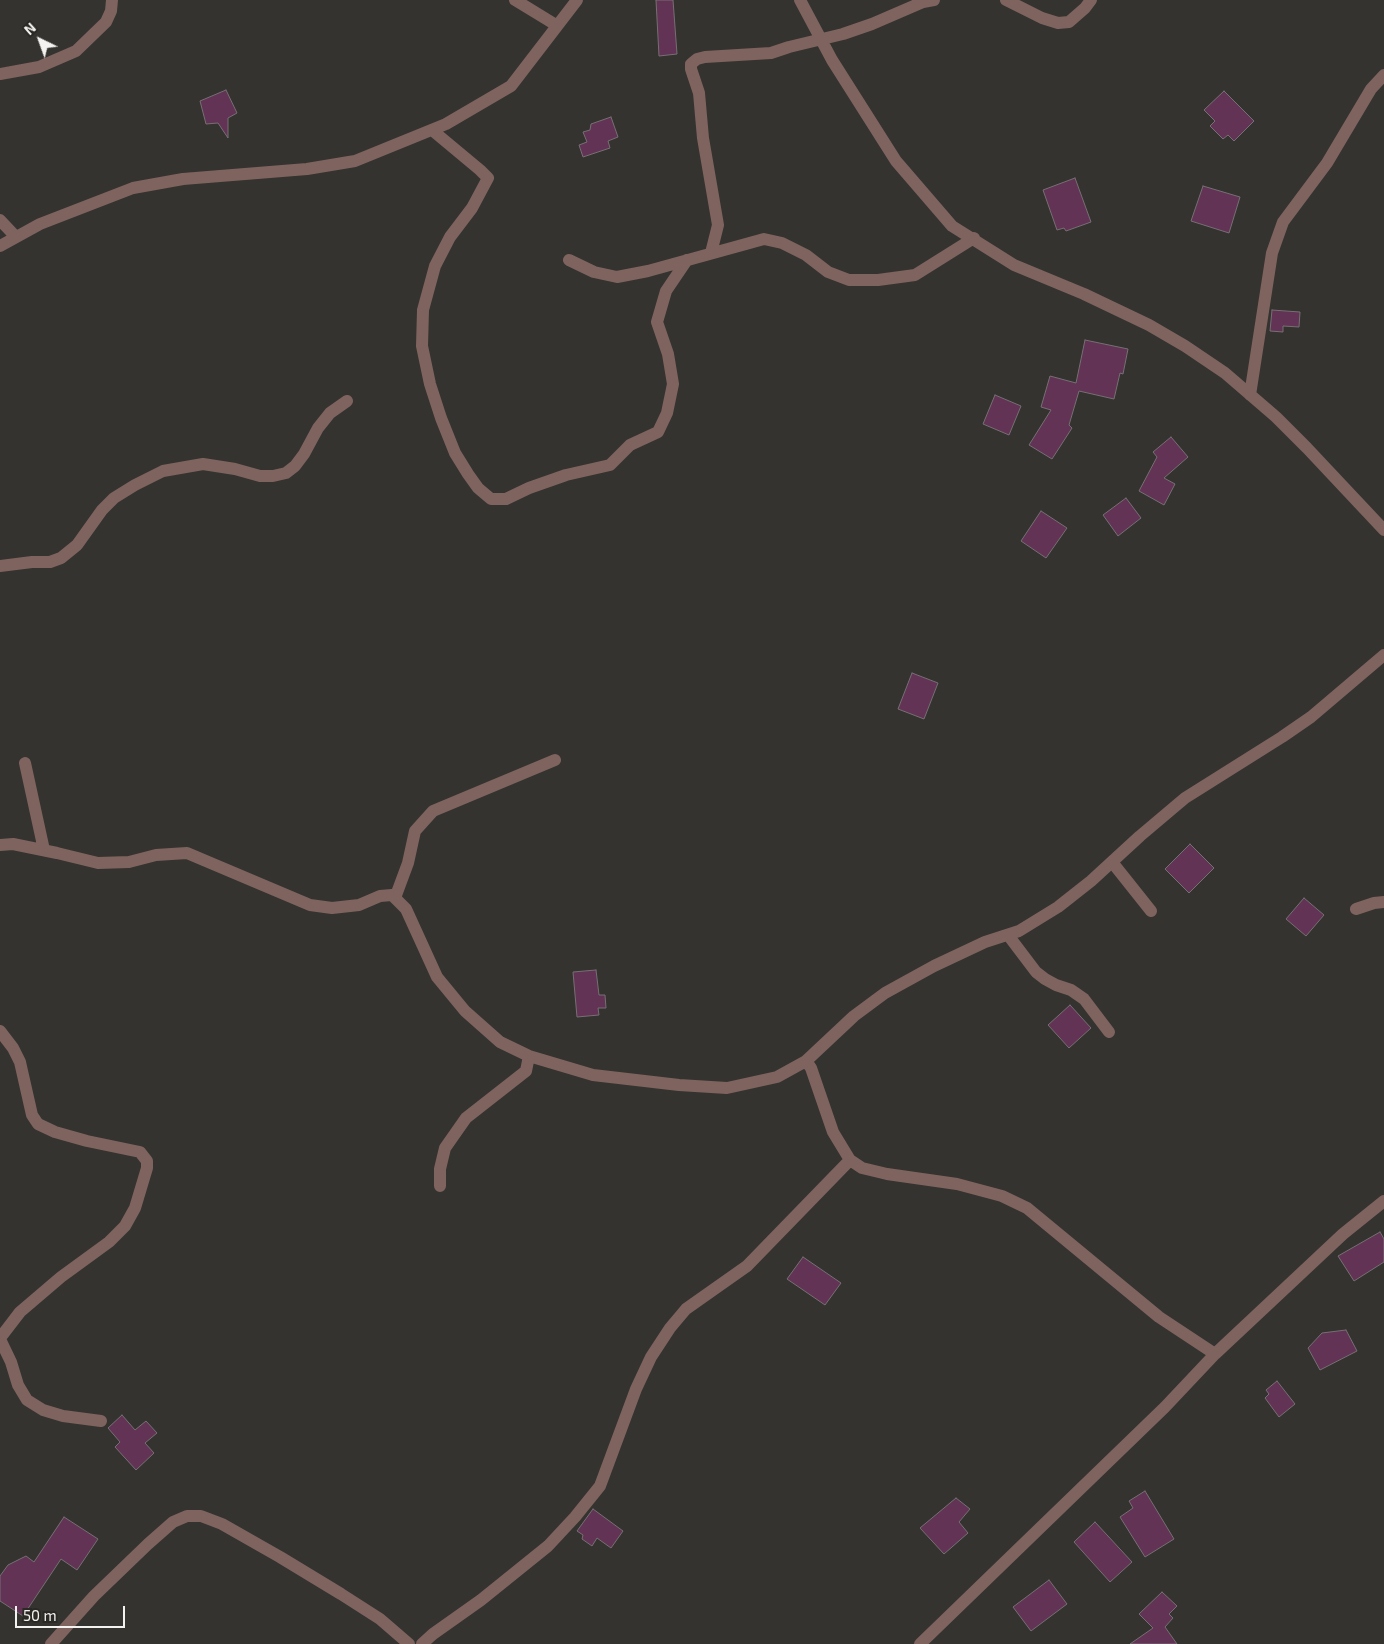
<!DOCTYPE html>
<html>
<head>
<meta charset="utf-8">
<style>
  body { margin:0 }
  #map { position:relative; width:1384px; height:1644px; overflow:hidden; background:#34332f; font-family:"Exo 2",sans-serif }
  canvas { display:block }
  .north { position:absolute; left:15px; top:15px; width:50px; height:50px; -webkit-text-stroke:4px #2a2925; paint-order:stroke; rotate:318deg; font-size:14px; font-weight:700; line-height:20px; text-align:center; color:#f3f2f0 }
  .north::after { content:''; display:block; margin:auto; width:18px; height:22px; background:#f3f2f0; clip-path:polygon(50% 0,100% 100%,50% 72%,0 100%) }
  .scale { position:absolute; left:15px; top:1606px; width:110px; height:22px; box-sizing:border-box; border:2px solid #f3f2f0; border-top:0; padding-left:6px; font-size:15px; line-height:18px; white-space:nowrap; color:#f3f2f0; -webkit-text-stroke:4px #2a2925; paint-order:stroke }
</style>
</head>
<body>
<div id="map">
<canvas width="1384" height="1644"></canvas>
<div class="north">N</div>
<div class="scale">50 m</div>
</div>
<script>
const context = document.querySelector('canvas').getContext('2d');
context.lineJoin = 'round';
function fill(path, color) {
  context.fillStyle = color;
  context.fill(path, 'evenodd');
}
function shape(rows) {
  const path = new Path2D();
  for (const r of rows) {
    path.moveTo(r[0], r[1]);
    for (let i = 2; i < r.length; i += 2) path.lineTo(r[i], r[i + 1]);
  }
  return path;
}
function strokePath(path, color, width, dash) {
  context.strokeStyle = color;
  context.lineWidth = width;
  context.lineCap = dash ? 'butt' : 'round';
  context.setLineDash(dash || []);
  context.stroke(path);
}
const building = shape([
  [656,0,673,0,677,54,659,56,656,0],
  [226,90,237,113,228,118,228,138,218,123,206,124,200,101,226,90],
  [1224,91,1254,121,1234,141,1228,135,1223,139,1210,126,1215,121,1204,110,1224,91],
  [611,117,618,137,608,141,610,148,583,157,579,145,587,142,583,132,590,130,591,124,611,117],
  [1075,178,1091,222,1066,231,1064,228,1057,230,1043,190,1075,178],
  [1203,186,1240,197,1229,233,1191,221,1203,186],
  [1272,310,1300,312,1299,327,1283,326,1283,332,1270,331,1272,310],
  [1085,340,1128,349,1123,374,1120,373,1114,399,1079,391,1069,425,1072,428,1052,459,1029,445,1051,410,1041,407,1050,376,1076,383,1085,340],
  [995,395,1021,406,1009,435,983,424,995,395],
  [1171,437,1188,457,1164,478,1175,484,1164,505,1139,491,1157,457,1153,452,1171,437],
  [1126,498,1141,518,1118,536,1103,515,1126,498],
  [1041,511,1067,528,1046,558,1021,541,1041,511],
  [912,673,938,683,924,719,898,709,912,673],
  [1190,844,1214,868,1189,893,1165,869,1190,844],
  [1304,898,1324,915,1306,936,1286,919,1304,898],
  [596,970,599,995,605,995,606,1008,598,1008,599,1015,577,1017,573,972,596,970],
  [1070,1005,1091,1028,1069,1048,1048,1025,1070,1005],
  [1380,1232,1384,1239,1384,1262,1354,1281,1338,1256,1380,1232],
  [803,1257,841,1283,825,1305,787,1279,803,1257],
  [1346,1330,1357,1351,1320,1370,1308,1348,1322,1333,1346,1330],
  [1277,1381,1295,1404,1279,1417,1265,1398,1269,1394,1266,1390,1277,1381],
  [122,1415,135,1430,146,1421,157,1433,145,1443,154,1453,136,1470,115,1447,120,1442,108,1428,122,1415],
  [1145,1491,1174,1539,1145,1557,1120,1517,1133,1508,1129,1501,1145,1491],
  [956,1498,970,1509,959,1522,968,1533,944,1554,920,1528,956,1498],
  [593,1509,623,1531,611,1548,597,1538,592,1546,582,1539,583,1535,577,1531,593,1509],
  [64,1517,98,1539,77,1570,61,1559,23,1616,0,1601,0,1576,8,1565,26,1556,34,1562,64,1517],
  [1095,1522,1132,1562,1110,1582,1074,1542,1095,1522],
  [1049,1580,1067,1604,1031,1631,1013,1607,1049,1580],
  [1162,1592,1177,1606,1169,1614,1173,1618,1165,1627,1177,1644,1130,1644,1153,1628,1139,1614,1162,1592]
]);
fill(building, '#633355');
strokePath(building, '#757073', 1);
strokePath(shape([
  [515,0,556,25],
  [800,0,832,60,896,161,952,226,1014,265,1084,294,1149,325,1185,346,1225,373,1276,417,1307,448,1384,530],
  [1006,0,1042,18,1058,23,1069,22,1085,8,1091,0],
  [0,74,39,67,76,51,106,22,111,11,112,0],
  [432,130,480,170,488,178,472,208,450,237,435,266,423,310,422,346,430,384,441,418,455,453,468,474,478,488,491,499,506,499,529,488,566,475,610,465,630,445,658,432,667,413,673,384,668,354,657,322,666,291,687,260],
  [0,220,16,237],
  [0,246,40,224,133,188,183,179,307,169,355,161,446,124,511,86,577,0],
  [711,253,718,225,703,138,699,93,691,69,691,64,697,59,705,57,771,53,789,47,843,34,872,24,923,2,934,0],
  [569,260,594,272,617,277,648,271,764,239,782,243,806,255,828,272,849,280,878,280,915,275,974,238],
  [1250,395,1272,253,1283,222,1327,163,1371,89,1384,75],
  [0,566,32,562,50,562,61,558,77,545,102,510,114,498,135,485,163,471,203,464,235,469,260,476,273,476,286,473,295,466,304,454,318,428,330,413,347,401],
  [25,763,44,850],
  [0,845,13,844,57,853,98,863,129,862,156,855,187,853,310,905,332,908,359,905,380,896,392,895,406,909,437,977,465,1011,500,1042,529,1056,593,1075,679,1085,727,1088,777,1077,806,1061,854,1016,885,993,934,966,985,942,1019,931,1058,907,1091,881,1140,836,1185,798,1282,737,1311,717,1384,655],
  [1112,862,1151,911],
  [395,898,408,863,415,831,433,811,555,760],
  [1356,909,1374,903,1384,902],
  [1008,935,1036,972,1045,979,1056,985,1071,990,1084,999,1109,1032],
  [0,1031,13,1048,20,1062,32,1115,38,1124,55,1132,87,1141,140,1152,147,1161,147,1168,135,1208,125,1226,109,1242,61,1277,20,1312,0,1338],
  [806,1061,811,1068,833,1132,850,1160,862,1168,887,1174,957,1184,1002,1196,1027,1208,1159,1317,1215,1354],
  [440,1186,440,1169,445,1148,466,1118,526,1071,529,1056],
  [0,1339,11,1362,18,1385,27,1400,43,1410,63,1416,101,1421],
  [51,1644,94,1596,148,1544,173,1522,187,1516,201,1516,222,1524,280,1557,341,1594,380,1619,409,1644],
  [422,1644,433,1634,481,1600,548,1546,575,1517,600,1486,636,1389,651,1357,670,1328,686,1309,747,1266,850,1160],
  [920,1644,1165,1407,1215,1354,1343,1234,1384,1201]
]), '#7f635e', 12);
</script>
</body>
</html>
